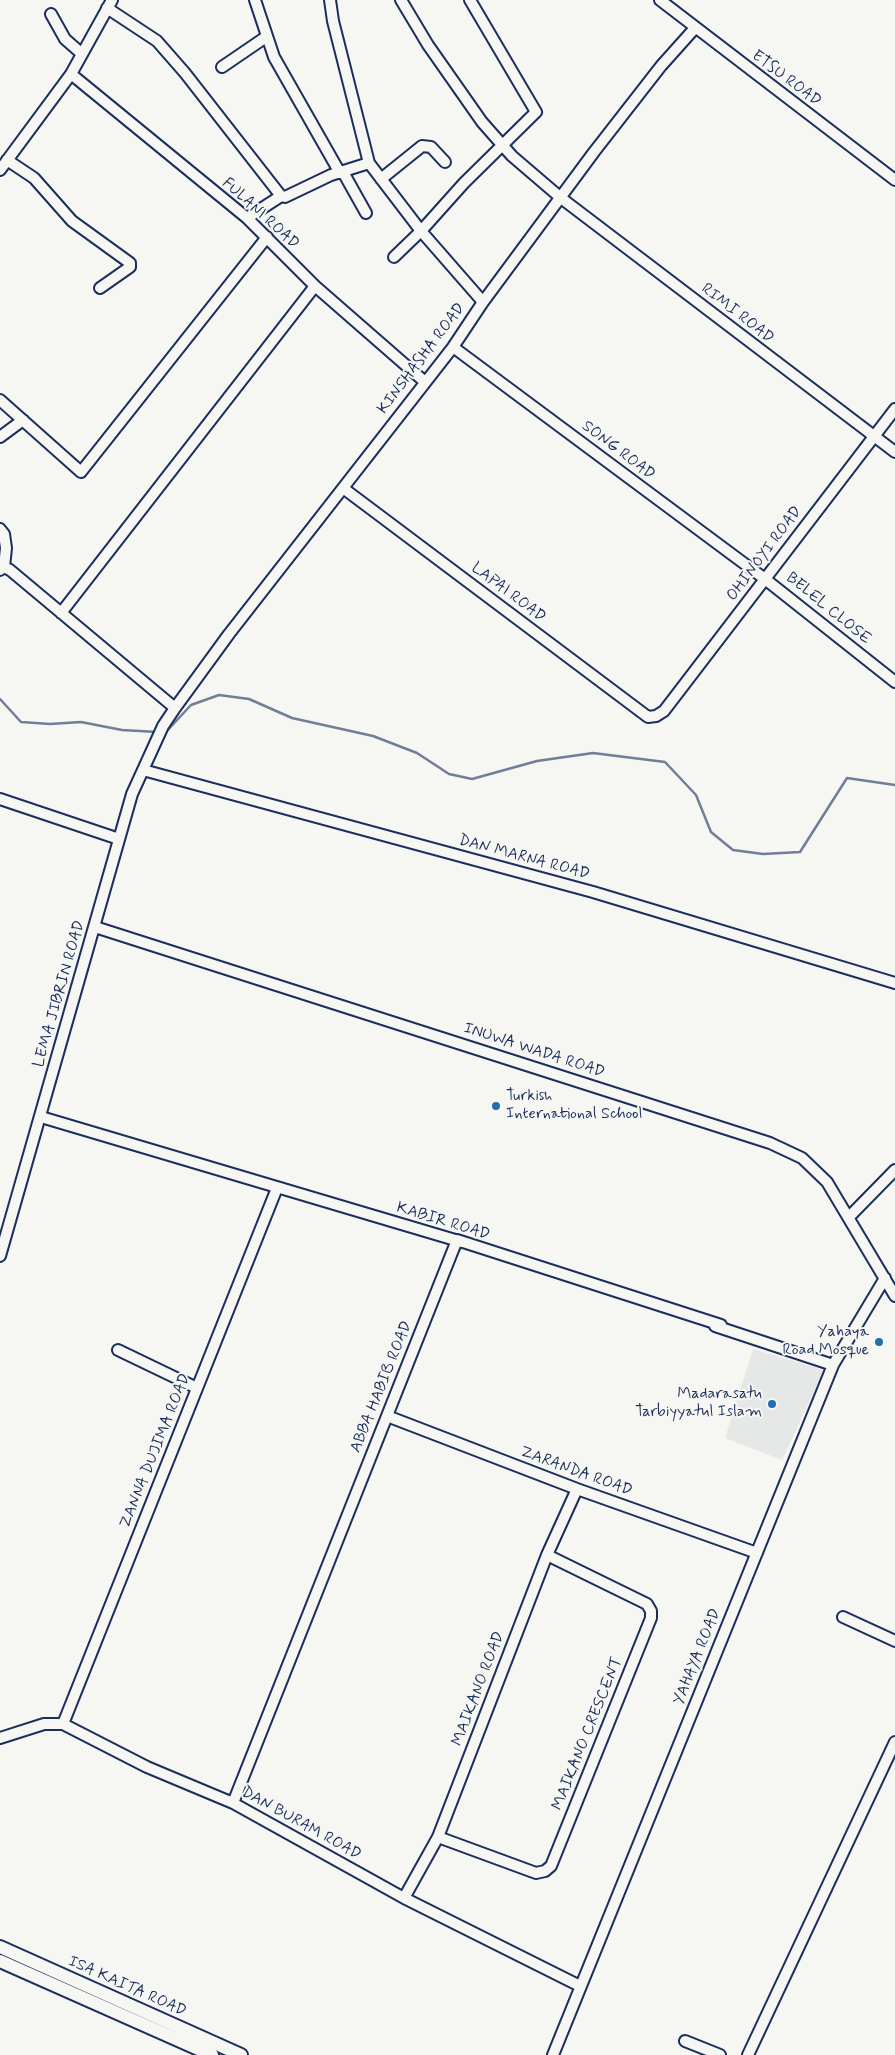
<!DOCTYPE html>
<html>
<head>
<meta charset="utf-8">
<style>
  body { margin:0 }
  canvas { display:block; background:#f6f6f2 }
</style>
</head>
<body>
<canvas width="895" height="2055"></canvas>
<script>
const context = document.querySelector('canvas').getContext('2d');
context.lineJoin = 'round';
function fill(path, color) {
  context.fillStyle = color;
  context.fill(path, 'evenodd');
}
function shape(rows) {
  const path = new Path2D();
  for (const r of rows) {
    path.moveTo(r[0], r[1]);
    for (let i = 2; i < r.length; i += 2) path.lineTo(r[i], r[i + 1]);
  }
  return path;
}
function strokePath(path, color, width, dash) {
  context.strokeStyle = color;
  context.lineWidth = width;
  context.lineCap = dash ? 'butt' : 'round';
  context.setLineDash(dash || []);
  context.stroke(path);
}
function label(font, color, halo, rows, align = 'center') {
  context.font = font + ' Mynerve,sans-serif';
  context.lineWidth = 4;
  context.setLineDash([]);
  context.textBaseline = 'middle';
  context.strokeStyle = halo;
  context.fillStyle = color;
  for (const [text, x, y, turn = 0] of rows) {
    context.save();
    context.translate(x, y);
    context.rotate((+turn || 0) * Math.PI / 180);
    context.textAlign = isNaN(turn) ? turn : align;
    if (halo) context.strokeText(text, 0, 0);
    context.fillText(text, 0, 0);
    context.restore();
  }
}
fill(shape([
  [753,1349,824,1370,782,1460,725,1438]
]), '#e6e7e7');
strokePath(shape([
  [0,699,21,722,50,724,81,722,122,730,157,732],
  [165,733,191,705,219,695,249,699,292,718,373,736,417,753,449,774,472,779,537,761,593,753,665,762,696,795,711,832,733,850,763,854,800,852,847,778,895,785]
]), '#717e99', 2.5);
const minor = shape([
  [255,0,274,57,340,173],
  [330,0,333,21,369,163,421,231,483,302],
  [401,0,428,45,482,122,512,156,561,198,895,452],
  [660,0,895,180],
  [107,8,157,41,185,73,281,196],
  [51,14,65,39,82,54],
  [222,67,266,37],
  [71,74,247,218,315,286,425,382],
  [7,160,34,178,72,221,130,263,130,267,100,288],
  [0,170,71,74,112,0],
  [343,172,366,213],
  [381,179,422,146,431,147,445,162],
  [247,218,281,196,285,197,331,175,369,163],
  [394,257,421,231,464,183,536,112,470,0],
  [453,347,765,579,895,682],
  [0,400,81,472,267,237],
  [0,437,23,420],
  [343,488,648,717,656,716,664,711,895,409],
  [0,529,4,534,6,548,4,567],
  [0,570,4,567,10,570,175,708,163,726,132,794,0,1256],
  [61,613,315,286],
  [175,708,229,634,453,347,483,302,594,152,661,66,695,28],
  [143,770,593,892,895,983],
  [0,799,119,839],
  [95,927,770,1143,802,1158,827,1182,895,1296],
  [41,1117,462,1242],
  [849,1217,895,1170],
  [715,1326,833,1365],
  [118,1350,197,1388],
  [387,1416,577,1489,757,1553],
  [843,1617,895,1641],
  [63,1724,277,1188],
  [0,1738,44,1724,63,1724,147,1767,233,1803,404,1898,580,1986],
  [233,1803,457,1240,721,1325],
  [438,1837,536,1873,545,1871,551,1866,651,1618,651,1611,647,1604,547,1555],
  [404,1898,438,1837,547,1555,577,1489],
  [685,2041,720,2055],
  [553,2055,833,1365,885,1278],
  [748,2055,895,1742]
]);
const major = shape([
  [0,1947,241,2055],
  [0,1961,212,2055]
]);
strokePath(minor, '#1b2f5e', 14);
strokePath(major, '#1b2f5e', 16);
strokePath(minor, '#f6f6f2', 10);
strokePath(major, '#f6f6f2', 12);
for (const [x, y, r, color] of [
  [496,1106,5,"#1f6fb2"],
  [879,1342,5,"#1f6fb2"],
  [772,1404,5,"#1f6fb2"]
]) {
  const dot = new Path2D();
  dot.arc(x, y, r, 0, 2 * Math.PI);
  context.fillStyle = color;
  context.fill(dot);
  strokePath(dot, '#f6f6f2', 2);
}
label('16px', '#1b2f5e', '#f6f6f2', [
  ["ETSU ROAD",786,79,37],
  ["FULANI ROAD",260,214,42],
  ["RIMI ROAD",737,314,38],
  ["KINSHASHA ROAD",422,359,-53],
  ["SONG ROAD",618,451,37],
  ["OHINOYI ROAD",765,554,-53],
  ["LAPAI ROAD",508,593,37],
  ["BELEL CLOSE",828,609,39],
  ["DAN MARNA ROAD",524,858,15],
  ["LEMA JIBRIN ROAD",60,994,-74],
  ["INUWA WADA ROAD",534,1051,18],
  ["KABIR ROAD",443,1222,17],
  ["ABBA HABIB ROAD",382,1387,-68],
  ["ZANNA DUJIMA ROAD",156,1451,-68],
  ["ZARANDA ROAD",576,1472,20],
  ["YAHAYA ROAD",698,1657,-68],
  ["MAIKANO ROAD",479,1689,-69],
  ["MAIKANO CRESCENT",588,1734,-68],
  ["DAN BURAM ROAD",301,1824,29],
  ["ISA KAITA ROAD",127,1987,24]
]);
label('16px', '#1b2f5e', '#f6f6f2', [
  ["Turkish",506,1097,"left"],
  ["International School",506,1115,"left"],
  ["Yahaya",869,1333],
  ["Road Mosque",869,1351],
  ["Madarasatu",762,1395],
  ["Tarbiyyatul Islam",762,1413]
], 'right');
</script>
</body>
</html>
